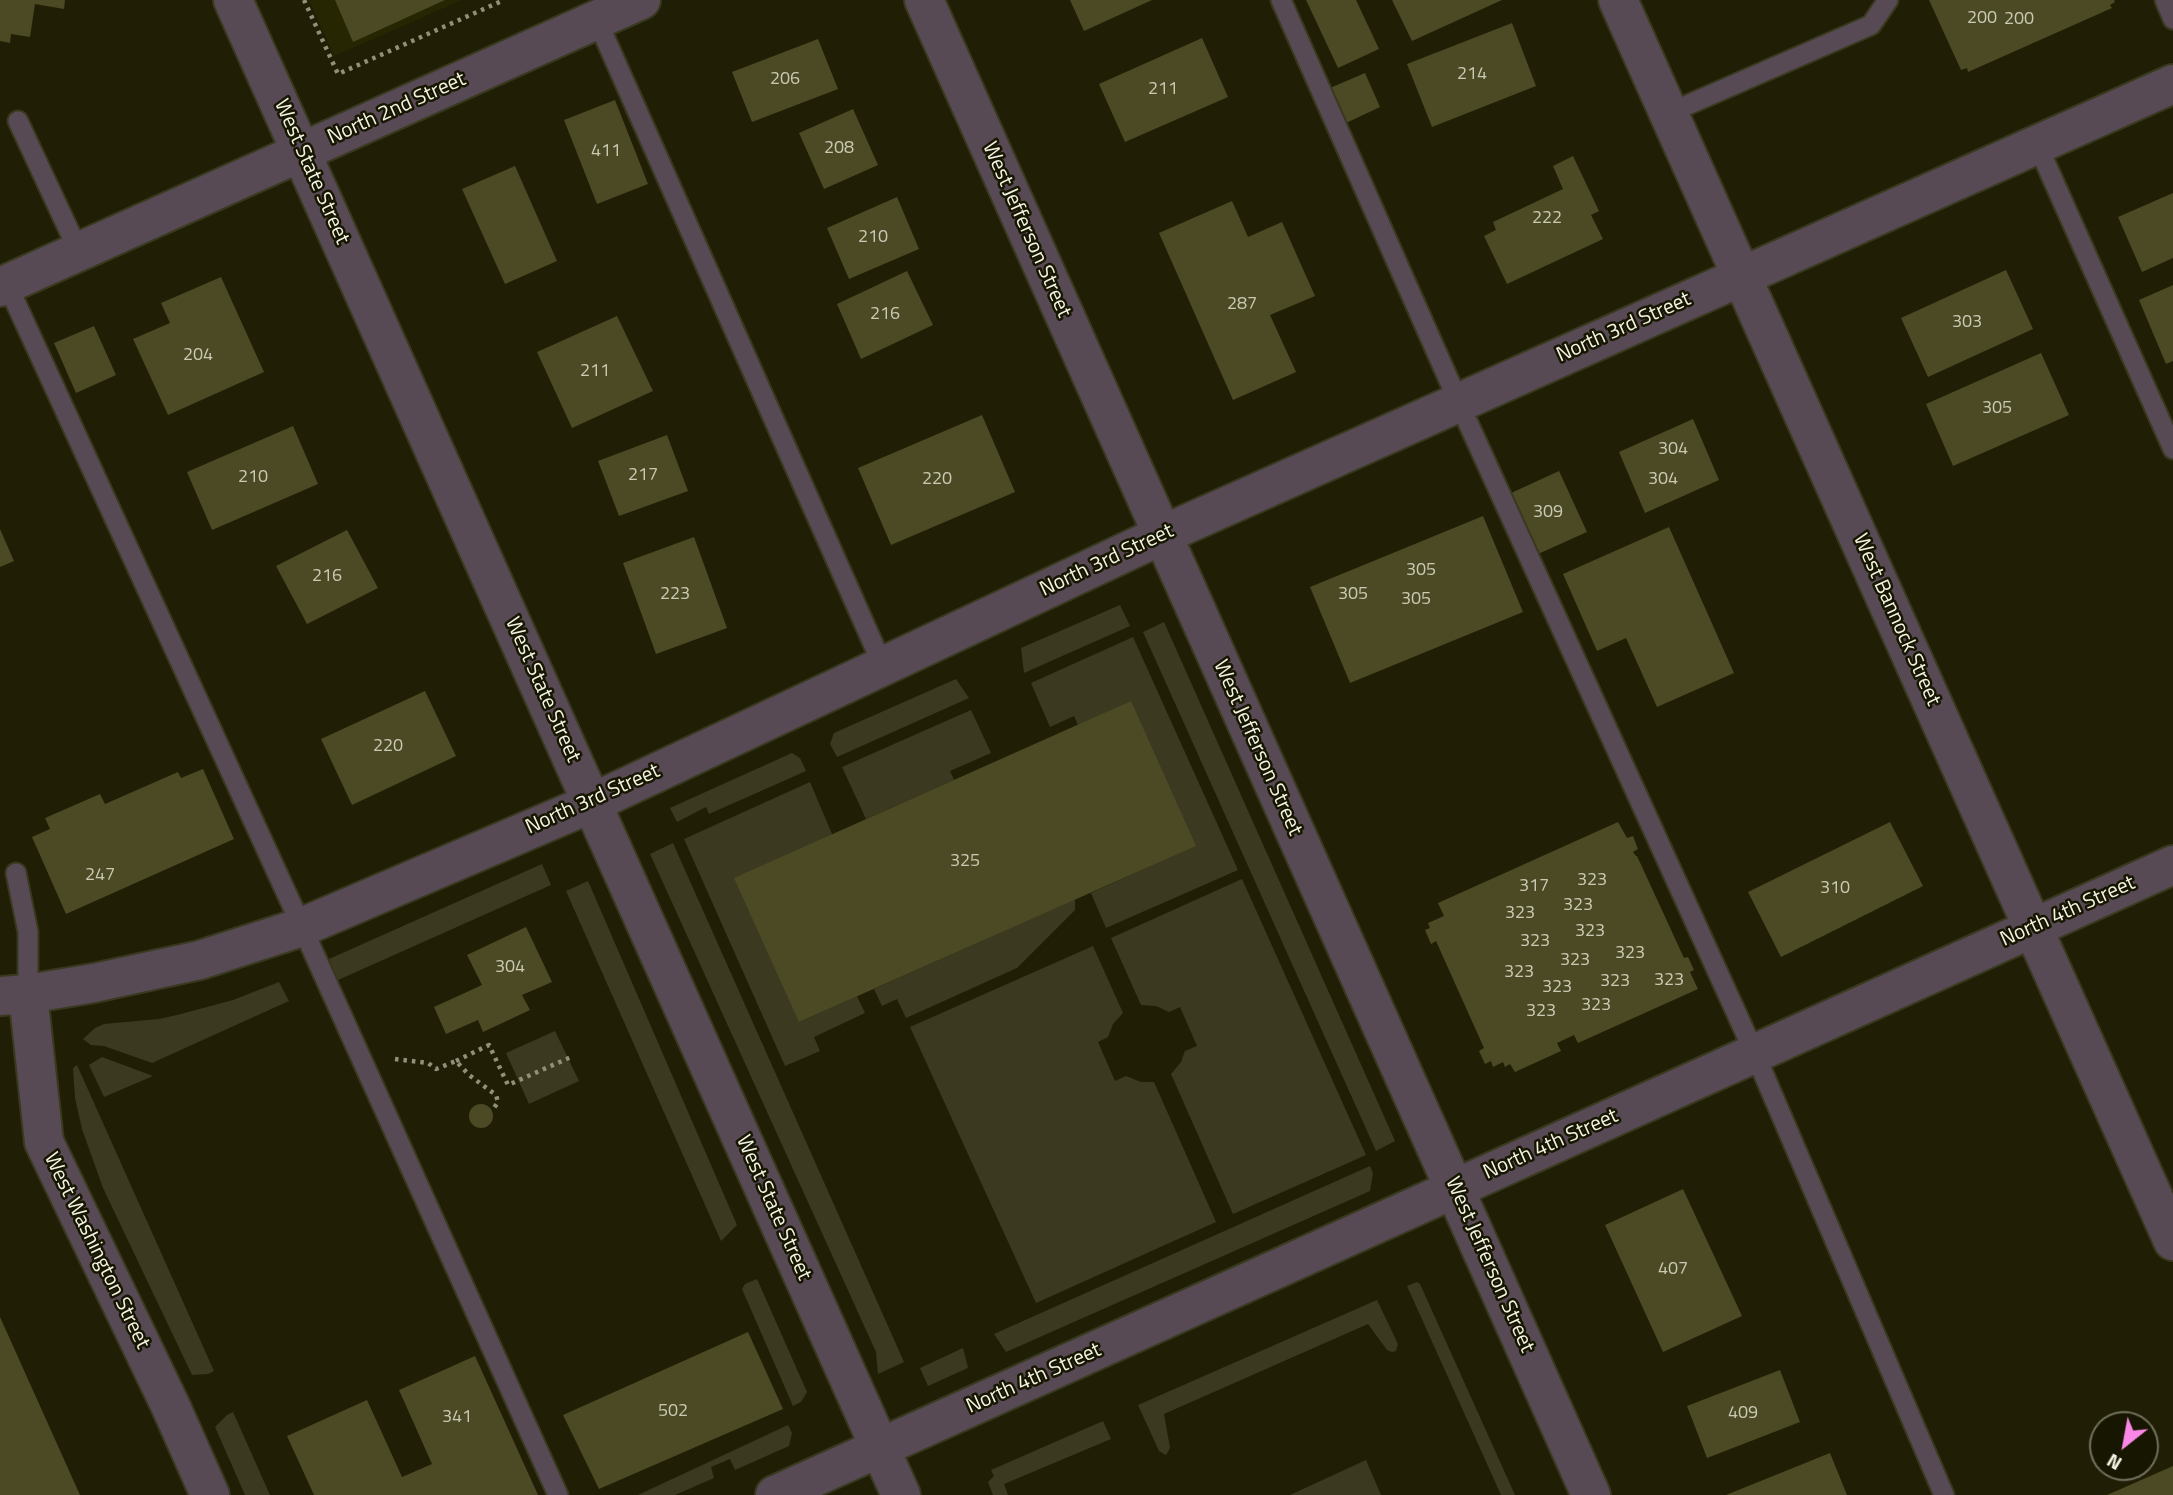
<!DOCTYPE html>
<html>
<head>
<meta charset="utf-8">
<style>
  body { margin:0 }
  #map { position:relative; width:2173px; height:1495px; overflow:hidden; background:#201f05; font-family:"Titillium Web",sans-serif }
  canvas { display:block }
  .north { position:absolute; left:2089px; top:1411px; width:70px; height:70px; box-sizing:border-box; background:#171600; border:2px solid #6f6f5b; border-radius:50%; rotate:211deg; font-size:19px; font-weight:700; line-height:28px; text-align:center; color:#f4f4e4 }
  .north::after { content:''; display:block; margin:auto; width:24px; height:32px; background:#fa87e7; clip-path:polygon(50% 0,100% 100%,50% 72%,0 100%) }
</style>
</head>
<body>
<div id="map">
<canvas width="2173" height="1495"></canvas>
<div class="north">N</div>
</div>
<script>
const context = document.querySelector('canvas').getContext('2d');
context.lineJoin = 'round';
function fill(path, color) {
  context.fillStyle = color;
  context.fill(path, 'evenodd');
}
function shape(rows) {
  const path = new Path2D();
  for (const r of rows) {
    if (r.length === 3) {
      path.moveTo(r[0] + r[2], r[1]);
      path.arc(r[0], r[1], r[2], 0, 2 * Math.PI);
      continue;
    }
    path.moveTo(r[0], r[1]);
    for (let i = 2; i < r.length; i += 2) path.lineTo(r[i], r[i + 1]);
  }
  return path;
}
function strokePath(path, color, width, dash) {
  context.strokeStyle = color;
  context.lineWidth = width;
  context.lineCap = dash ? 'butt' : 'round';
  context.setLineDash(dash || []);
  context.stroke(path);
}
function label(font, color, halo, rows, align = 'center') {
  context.font = font + ' "Titillium Web",sans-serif';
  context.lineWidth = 5;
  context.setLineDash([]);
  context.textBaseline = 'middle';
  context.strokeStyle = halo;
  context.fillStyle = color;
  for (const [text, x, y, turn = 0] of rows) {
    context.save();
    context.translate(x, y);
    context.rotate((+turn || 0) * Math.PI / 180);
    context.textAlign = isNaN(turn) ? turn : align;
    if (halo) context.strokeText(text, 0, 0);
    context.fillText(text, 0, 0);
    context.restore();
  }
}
fill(shape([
  [309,0,462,0,334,56]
]), '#272603');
fill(shape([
  [1120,605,1130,626,1024,673,1021,648],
  [1164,622,1395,1141,1376,1151,1143,632],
  [1133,637,1238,870,1106,928,1091,893,1195,846,1078,725,1074,716,1050,727,1031,683],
  [956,679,969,698,837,757,830,744,834,733],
  [971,710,991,753,950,771,954,780,866,819,842,767],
  [792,753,800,758,806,771,709,814,706,807,677,822,670,808],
  [810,782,832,834,799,1022,857,996,865,1013,814,1037,820,1051,785,1066,684,839],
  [673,843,904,1362,878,1374,876,1352,650,854],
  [542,864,551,885,338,980,329,959],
  [1242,879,1366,1155,1233,1214,1171,1074,1181,1062,1185,1051,1197,1046,1180,1007,1169,1012,1156,1006,1141,1005,1111,938],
  [588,881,737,1225,721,1241,566,891],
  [1075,899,1075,910,1017,968,906,1018,897,999,882,1006,874,989],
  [1093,946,1123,1013,1113,1024,1108,1037,1098,1042,1115,1081,1126,1076,1141,1082,1154,1082,1216,1222,1036,1303,910,1027],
  [279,982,289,1001,152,1063,104,1046,91,1045,83,1039,95,1028,104,1024,159,1019,181,1014,233,1000],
  [555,1031,579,1081,529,1104,506,1053],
  [102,1057,153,1076,104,1097,89,1065],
  [77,1065,214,1371,208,1374,192,1375,103,1188,82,1129,75,1098,73,1068],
  [1370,1166,1373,1173,1370,1191,1006,1352,994,1334],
  [757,1279,807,1392,801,1402,793,1406,742,1289,745,1284],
  [1417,1282,1420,1284,1515,1495,1501,1495,1407,1286],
  [1377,1300,1398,1344,1396,1351,1392,1352,1387,1350,1368,1324,1164,1414,1170,1448,1166,1455,1159,1451,1138,1405],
  [963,1348,968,1368,928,1386,920,1368],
  [233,1412,270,1495,245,1495,215,1427,227,1415],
  [1103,1421,1111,1439,1004,1484,1008,1495,993,1495,988,1482,994,1476,991,1470],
  [788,1425,792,1433,789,1446,735,1470,730,1459,711,1467,714,1478,675,1495,638,1495],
  [1366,1460,1381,1495,1290,1495]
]), '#3b3a21');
fill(shape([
  [0,0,65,0,64,9,35,4,30,37,11,34,10,43,0,41],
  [335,0,445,0,353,42],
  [1070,0,1152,0,1084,31],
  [1306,0,1356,0,1379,49,1338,68],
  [1392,0,1502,0,1412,41],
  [1929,0,2114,0,2115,2,2110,5,2112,8,1968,72,1967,68,1961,70],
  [1512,23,1536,86,1432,127,1407,64],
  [1202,38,1228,97,1125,142,1099,84],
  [818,39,838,89,752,122,732,72],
  [1365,73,1380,107,1346,123,1330,88],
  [615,100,648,184,597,204,564,120],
  [853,109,878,165,824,189,799,133],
  [1573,156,1599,211,1591,215,1603,239,1507,284,1484,236,1496,230,1493,222,1563,189,1553,166],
  [515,166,557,261,505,284,462,189],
  [2173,193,2173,258,2142,272,2118,217],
  [897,197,919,249,849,279,827,228],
  [1232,201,1248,237,1282,222,1315,296,1270,315,1296,372,1233,400,1159,233],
  [2006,270,2033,329,1928,377,1901,318],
  [907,271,933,325,861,359,837,304],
  [221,277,264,372,168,415,133,339,170,323,161,303],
  [2173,285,2173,361,2166,364,2139,300],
  [617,316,653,391,572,428,537,352],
  [94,326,116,375,76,393,54,343],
  [2041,353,2069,415,1953,466,1926,404],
  [982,415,1015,492,891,545,858,468],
  [1693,419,1719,480,1645,513,1619,452],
  [293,426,318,484,212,530,187,472],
  [667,435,688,491,619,516,598,461],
  [1559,471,1587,532,1538,554,1509,494],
  [1483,516,1523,612,1350,683,1310,587],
  [1669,527,1734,673,1657,707,1626,638,1597,651,1563,574],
  [0,529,14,561,0,567],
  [347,530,378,588,307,624,276,566],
  [694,537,727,628,656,654,623,563],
  [425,691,456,756,352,805,321,739],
  [1131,701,1196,846,799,1022,734,878],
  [203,769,234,839,66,914,32,837,50,829,45,818,100,794,105,804,178,772,181,778],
  [1618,822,1627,838,1633,836,1638,849,1633,852,1636,856,1637,856,1684,958,1688,957,1694,970,1690,972,1698,989,1578,1043,1574,1035,1557,1043,1561,1051,1515,1072,1510,1064,1505,1067,1503,1062,1493,1067,1491,1061,1485,1064,1479,1051,1484,1048,1436,941,1431,944,1425,930,1430,928,1428,923,1444,916,1438,903],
  [1890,822,1923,886,1781,957,1748,892],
  [526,927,552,982,522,995,530,1010,483,1032,478,1020,446,1034,434,1007,482,985,467,955],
  [481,1116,12],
  [1683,1189,1742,1316,1663,1352,1605,1225],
  [0,1317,80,1495,0,1495],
  [748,1332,783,1409,599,1489,563,1415],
  [475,1356,538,1495,314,1495,287,1436,367,1400,402,1477,432,1464,399,1390],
  [1780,1370,1800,1422,1707,1458,1687,1406],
  [1830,1453,1847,1495,1726,1495],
  [2173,1466,2173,1495,2107,1495]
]), '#4b4a24');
const service = shape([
  [1281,0,1459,403,1755,1054,1944,1495],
  [2165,0,2173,19],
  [597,20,883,666],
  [1669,113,1871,25,1888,0],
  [18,121,79,252],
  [2037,144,2173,449],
  [7,284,302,927,558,1495],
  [16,873,28,932,28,994]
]);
const tertiary = shape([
  [233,0,901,1495],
  [924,0,1591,1495],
  [1618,0,2173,1241],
  [0,287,641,0],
  [28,994,44,1142,171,1407,210,1495],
  [0,996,28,994,94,983,200,960,302,927,592,803,1162,535,2173,84],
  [775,1495,2173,865]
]);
strokePath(service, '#393920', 23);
strokePath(tertiary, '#393920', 42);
strokePath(shape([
  [304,0,338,74,504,0],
  [395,1059,428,1063,436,1069,456,1061,469,1075,496,1095,498,1102,494,1108],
  [456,1061,489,1045,508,1085,571,1057]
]), '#91907b', 4.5, [3.5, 5]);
strokePath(service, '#584a55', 19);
strokePath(tertiary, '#584a55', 38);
label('18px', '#cacab4', null, [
  ["200",1982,19],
  ["200",2019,20],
  ["214",1472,75],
  ["206",785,80],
  ["211",1163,90],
  ["208",839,149],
  ["411",606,152],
  ["222",1547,219],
  ["210",873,238],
  ["287",1242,305],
  ["216",885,315],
  ["303",1967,323],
  ["204",198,356],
  ["211",595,372],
  ["305",1997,409],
  ["304",1673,450],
  ["217",643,476],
  ["210",253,478],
  ["220",937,480],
  ["304",1663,480],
  ["309",1548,513],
  ["305",1421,571],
  ["216",327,577],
  ["223",675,595],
  ["305",1353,595],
  ["305",1416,600],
  ["220",388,747],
  ["325",965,862],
  ["247",100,876],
  ["323",1592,881],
  ["317",1534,887],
  ["310",1835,889],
  ["323",1578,906],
  ["323",1520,914],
  ["323",1590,932],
  ["323",1535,942],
  ["323",1630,954],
  ["323",1575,961],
  ["304",510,968],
  ["323",1519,973],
  ["323",1669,981],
  ["323",1615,982],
  ["323",1557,988],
  ["323",1596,1006],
  ["323",1541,1012],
  ["407",1673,1270],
  ["502",673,1412],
  ["409",1743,1414],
  ["341",457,1418]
]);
label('21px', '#f4f4e4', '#171600', [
  ["North 2nd Street",397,109,-24],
  ["West State Street",311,172,66],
  ["West Jefferson Street",1026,230,66],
  ["North 3rd Street",1624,328,-24],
  ["North 3rd Street",1107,561,-25],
  ["West Bannock Street",1896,620,66],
  ["West State Street",542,690,66],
  ["West Jefferson Street",1257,748,66],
  ["North 3rd Street",593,800,-24],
  ["North 4th Street",2068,912,-24],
  ["North 4th Street",1551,1145,-24],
  ["West State Street",773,1208,66],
  ["West Washington Street",96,1251,64],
  ["West Jefferson Street",1489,1265,66],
  ["North 4th Street",1034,1379,-24]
]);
</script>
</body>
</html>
